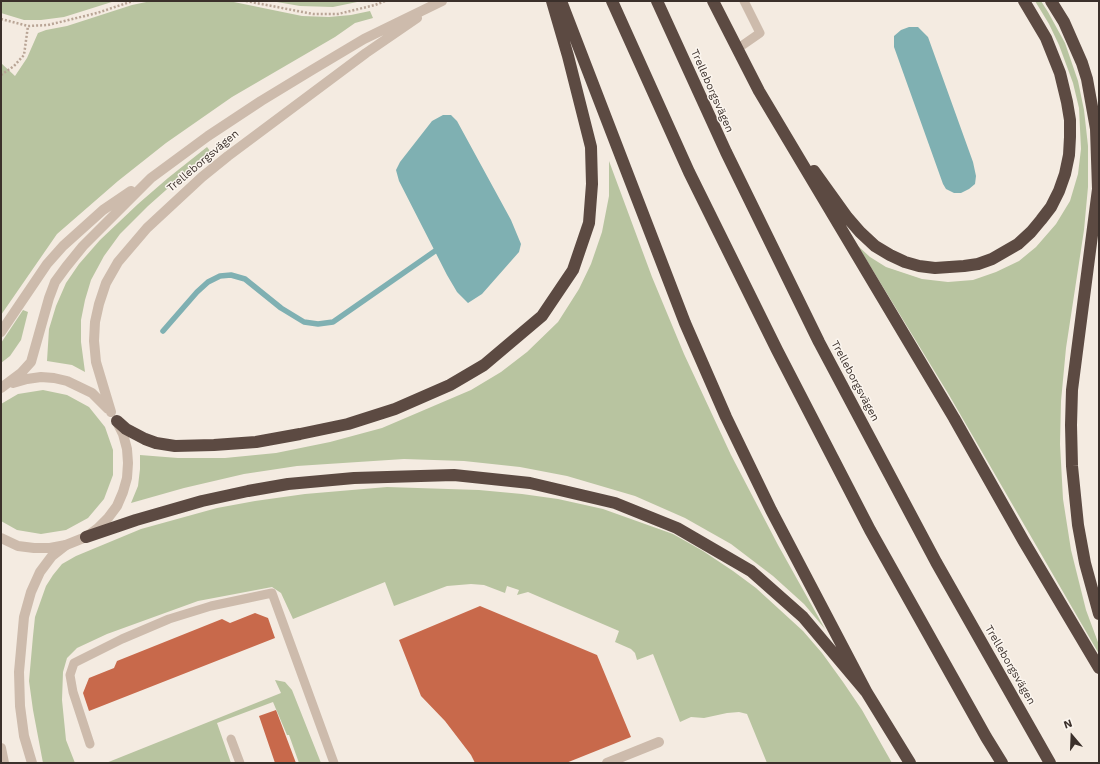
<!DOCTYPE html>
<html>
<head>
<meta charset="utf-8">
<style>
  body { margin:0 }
  #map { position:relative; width:1100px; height:764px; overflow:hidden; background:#f4ebe1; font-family:"Work Sans",sans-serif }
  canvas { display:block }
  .frame { position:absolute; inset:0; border:2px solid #3b302b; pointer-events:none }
  .north { position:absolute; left:1052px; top:716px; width:40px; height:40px; -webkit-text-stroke:3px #fbf5ee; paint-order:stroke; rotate:341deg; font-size:11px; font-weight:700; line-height:16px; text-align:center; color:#3b302b }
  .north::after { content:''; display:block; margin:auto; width:14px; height:18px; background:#3b302b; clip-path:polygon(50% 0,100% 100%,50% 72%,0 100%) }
</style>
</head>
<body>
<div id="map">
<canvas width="1100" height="764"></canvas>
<div class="frame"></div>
<div class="north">N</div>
</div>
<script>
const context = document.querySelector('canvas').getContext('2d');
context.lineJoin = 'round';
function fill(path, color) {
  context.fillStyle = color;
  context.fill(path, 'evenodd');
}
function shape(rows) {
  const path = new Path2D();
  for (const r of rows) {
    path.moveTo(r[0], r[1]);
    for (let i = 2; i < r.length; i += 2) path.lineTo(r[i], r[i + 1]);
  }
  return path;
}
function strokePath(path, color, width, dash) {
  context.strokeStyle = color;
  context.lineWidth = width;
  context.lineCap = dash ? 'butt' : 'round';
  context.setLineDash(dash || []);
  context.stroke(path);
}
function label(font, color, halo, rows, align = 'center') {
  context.font = font + ' "Work Sans",sans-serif';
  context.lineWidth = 3;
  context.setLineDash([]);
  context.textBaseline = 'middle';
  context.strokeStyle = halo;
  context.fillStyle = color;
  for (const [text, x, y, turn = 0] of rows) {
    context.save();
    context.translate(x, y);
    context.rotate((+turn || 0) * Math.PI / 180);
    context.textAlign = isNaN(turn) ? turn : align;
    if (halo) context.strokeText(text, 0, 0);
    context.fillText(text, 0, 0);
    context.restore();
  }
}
fill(shape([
  [1,1,115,1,64,17,41,20,24,20,1,13],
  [151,1,229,1,302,16,329,17,351,15,370,11,373,18,355,23,335,37,232,97,166,143,118,181,57,234,1,315,1,63,15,76,27,58,38,33,46,30,67,26,132,5],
  [271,1,362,1,333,7,300,6],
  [1035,1,1041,1,1048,12,1065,43,1078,81,1084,110,1088,146,1088,187,1084,230,1066,348,1061,401,1060,444,1063,499,1071,550,1086,610,1099,645,1099,654,949,395,858,246,870,257,886,267,922,279,948,282,973,280,996,272,1019,261,1036,247,1056,224,1070,201,1078,174,1081,149,1079,108,1073,83,1059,45,1049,24],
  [207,147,210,151,148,206,120,234,104,256,91,280,85,300,81,320,81,342,85,372,72,365,47,361,49,329,56,306,66,283,79,264,100,240,138,204,168,178],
  [609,161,652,277,684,354,731,455,778,545,825,629,804,604,773,576,731,544,685,518,635,496,567,476,520,467,464,461,404,459,297,466,244,474,184,488,131,503,138,486,140,469,140,455,178,458,225,458,276,453,330,442,382,428,471,390,501,372,527,352,558,322,579,289,591,264,602,232,609,196],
  [23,310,28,312,21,340,10,356,1,363,1,343],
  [43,390,67,395,89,407,105,427,113,450,113,475,104,499,88,518,66,530,41,534,17,530,1,521,1,404,18,394],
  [387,487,479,490,522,494,558,499,603,509,673,534,703,551,733,571,756,588,803,631,822,653,843,682,862,710,892,763,767,763,747,714,739,712,727,713,704,718,691,717,680,722,653,654,637,660,635,653,631,649,615,642,619,631,528,592,517,595,519,590,507,586,505,593,484,585,471,584,447,586,394,606,385,582,293,619,281,593,272,587,198,601,107,634,77,648,67,658,63,672,62,700,66,740,75,763,43,763,33,710,29,681,33,636,35,617,46,586,53,575,62,564,76,556,141,529,217,508,255,501,305,494],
  [275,680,285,682,292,690,321,763,299,763,289,735,287,735,273,702,217,723,231,763,106,763,281,693]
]), '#b8c4a0');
fill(shape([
  [909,27,918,27,928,37,973,162,976,176,975,184,969,189,961,193,954,193,946,189,943,184,894,47,894,36,901,30],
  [443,115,451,115,457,121,511,220,521,244,519,252,482,294,468,303,457,292,447,275,399,181,396,170,400,162,432,121]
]), '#7fb0b2');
strokePath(shape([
  [163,331,197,292,208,282,220,276,231,275,245,279,281,308,304,322,318,324,333,322,435,251]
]), '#7fb0b2', 5.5);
fill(shape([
  [480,606,597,655,631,737,566,763,475,763,471,755,445,721,421,696,399,640],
  [255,613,268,618,275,638,89,711,83,693,89,678,114,668,117,661,222,619,230,623],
  [276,710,296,763,275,763,259,716]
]), '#c8694b');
strokePath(shape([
  [246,1,313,14,338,14,375,5,385,1],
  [1,19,28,26,48,25,97,13,133,1],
  [1,75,14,66,24,55,28,26]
]), '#b9a596', 2.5, [2, 2]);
strokePath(shape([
  [737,49,760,33,744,1],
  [231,739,240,763],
  [90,744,73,692,70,675,74,663,122,639,169,619,211,606,272,593,334,763]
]), '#cdbbac', 9);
strokePath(shape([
  [1,748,4,763],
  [32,763,24,736,20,706,19,672,24,617,31,592,40,572,52,556,66,545],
  [607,763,659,742]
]), '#cdbbac', 10);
strokePath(shape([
  [1,332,47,264,63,246,103,210,131,191],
  [13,383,27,379,41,377,54,378,67,381,92,393,108,409],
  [1,388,21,373,31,362,49,298,55,282,66,267,83,246,151,178,208,136,261,101,312,70,364,39,442,1],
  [111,412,96,362,94,341,95,322,99,304,106,283,118,262,147,228,202,177,228,156,366,53,417,18],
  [1,538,18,546,34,548,50,548,66,545,86,537,98,528,108,518,117,506,123,492,127,478,128,463,127,449,123,434,117,422]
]), '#cdbbac', 10);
strokePath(shape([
  [561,1,685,323,726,417,771,510,867,693,910,763],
  [612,1,689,172,777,350,870,530,986,737,1002,763],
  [657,1,726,152,819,342,936,562,1050,763],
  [713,1,759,91,954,418,1023,540,1099,668],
  [1051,1,1064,22,1082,63,1087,79,1096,129,1098,189,1072,390,1071,425,1072,466,1078,525,1085,563,1099,614],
  [814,171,847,217,860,232,875,246,890,255,905,262,919,266,935,268,964,266,978,264,992,259,1018,244,1031,232,1041,220,1051,207,1059,191,1065,174,1069,155,1070,137,1070,120,1067,102,1060,73,1046,38,1024,1],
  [117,421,126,429,145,439,156,443,175,446,214,445,256,442,300,434,348,424,395,409,450,385,484,365,542,316,573,270,589,223,592,184,591,147,568,56,552,1],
  [86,537,136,520,202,501,248,491,288,484,354,478,454,475,530,483,615,503,677,528,751,571,803,617,867,693]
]), '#5c4a42', 12);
label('11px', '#3b302b', '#fbf5ee', [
  ["Trelleborgsvägen",712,91,66],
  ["Trelleborgsvägen",203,161,-40],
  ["Trelleborgsvägen",855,381,62],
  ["Trelleborgsvägen",1010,665,60]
]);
</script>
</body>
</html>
